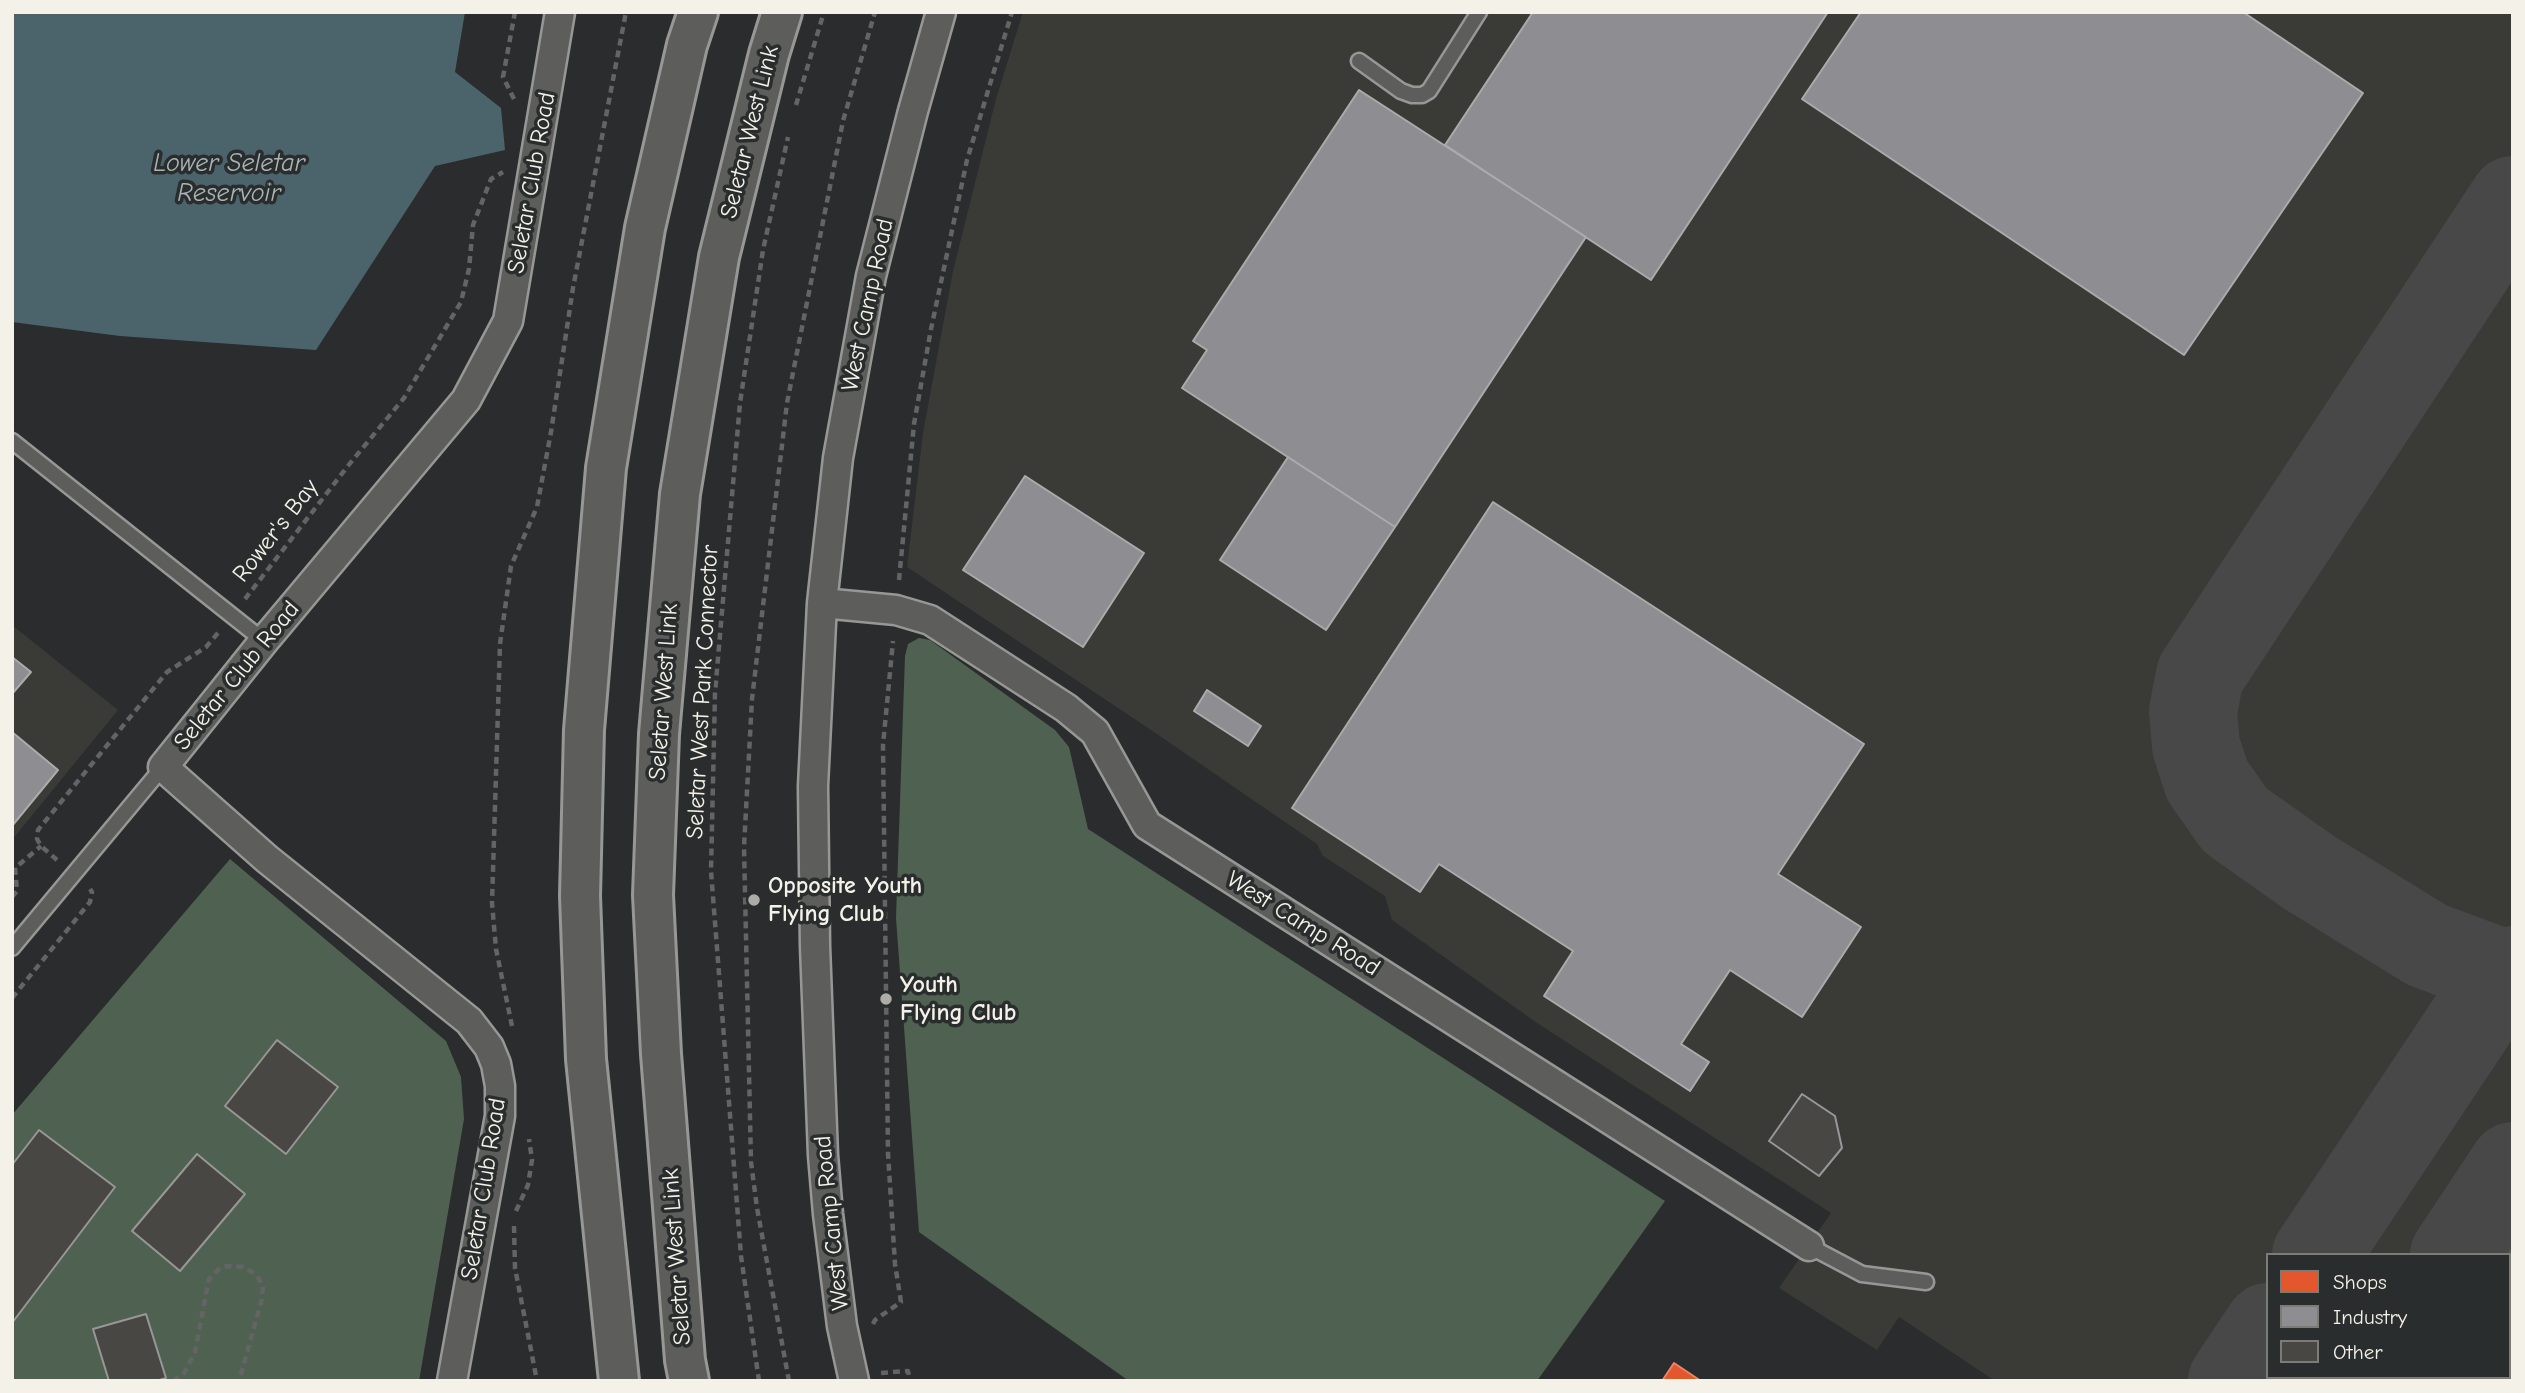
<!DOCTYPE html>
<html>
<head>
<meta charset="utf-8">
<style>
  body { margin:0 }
  #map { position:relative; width:2525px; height:1393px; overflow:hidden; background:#2b2c2d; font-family:"Comic Neue",sans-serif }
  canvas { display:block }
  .frame { position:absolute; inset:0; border:14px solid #f4f1e8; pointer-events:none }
  .legend { position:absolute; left:2266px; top:1253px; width:245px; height:126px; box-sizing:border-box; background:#2a2d2e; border:2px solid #7b7b78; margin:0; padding:9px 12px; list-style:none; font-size:21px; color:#f4f1e8 }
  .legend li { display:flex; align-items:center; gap:14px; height:35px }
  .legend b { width:35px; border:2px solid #7b7b78 }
</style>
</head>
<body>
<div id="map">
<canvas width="2525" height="1393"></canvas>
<div class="frame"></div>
<ul class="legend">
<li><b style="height:19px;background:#e4572e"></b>Shops</li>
<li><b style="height:19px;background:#8d8d92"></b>Industry</li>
<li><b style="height:19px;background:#484744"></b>Other</li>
</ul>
</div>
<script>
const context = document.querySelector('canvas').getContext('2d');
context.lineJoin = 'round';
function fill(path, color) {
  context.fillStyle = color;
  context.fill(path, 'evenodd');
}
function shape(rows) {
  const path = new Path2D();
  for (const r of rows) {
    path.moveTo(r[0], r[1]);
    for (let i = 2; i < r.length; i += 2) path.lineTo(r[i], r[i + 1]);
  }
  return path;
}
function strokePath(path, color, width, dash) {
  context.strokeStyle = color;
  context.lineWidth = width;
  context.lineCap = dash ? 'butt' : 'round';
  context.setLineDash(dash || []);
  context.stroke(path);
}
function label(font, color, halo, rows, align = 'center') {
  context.font = font + ' "Comic Neue",sans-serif';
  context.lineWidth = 7;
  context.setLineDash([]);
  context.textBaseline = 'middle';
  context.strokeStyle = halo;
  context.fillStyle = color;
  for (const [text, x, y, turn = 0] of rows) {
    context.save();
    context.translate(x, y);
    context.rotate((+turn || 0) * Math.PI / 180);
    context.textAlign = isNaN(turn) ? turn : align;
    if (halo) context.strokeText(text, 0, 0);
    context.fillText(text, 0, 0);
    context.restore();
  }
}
fill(shape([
  [1023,12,2513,12,2513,1381,1995,1381,1899,1317,1877,1350,1779,1288,1831,1213,1537,1023,1392,920,1385,896,1323,856,1317,844,1151,730,907,567,923,433,953,271,996,99],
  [2268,1255,2509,1255,2509,1377,2268,1377],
  [12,625,118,710,12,840]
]), '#3a3b37');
fill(shape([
  [919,638,930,640,1055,730,1069,747,1088,829,1665,1201,1537,1381,1129,1381,919,1232,896,918,905,656,908,644],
  [230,859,446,1041,461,1077,464,1119,419,1381,12,1381,12,1115],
  [2513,1211,2513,1381,2402,1381,2404,1377,2509,1377,2509,1255,2484,1255]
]), '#4f6251');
fill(shape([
  [12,12,465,12,455,72,501,108,505,150,435,166,316,350,120,336,12,322]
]), '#4b646c');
const shops = shape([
  [1674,1363,1701,1381,1662,1381,1674,1363]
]);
fill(shops, '#e4572e');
strokePath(shops, '#e98566', 2);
const industry = shape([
  [1533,12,1828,12,1651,280,1445,145,1533,12],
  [1861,12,2243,12,2363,93,2184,355,1802,99,1861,12],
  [1359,90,1586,237,1395,527,1182,388,1207,350,1193,341,1359,90],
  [1288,457,1395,527,1326,630,1220,560,1288,457],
  [1025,476,1144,553,1083,647,963,570,1025,476],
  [1493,502,1864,744,1778,874,1861,927,1802,1017,1730,970,1681,1044,1709,1062,1690,1091,1544,996,1573,951,1439,864,1420,892,1292,808,1493,502],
  [12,657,31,672,12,694,12,657],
  [1207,690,1261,726,1248,746,1194,711,1207,690],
  [12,732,58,770,12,826,12,732]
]);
fill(industry, '#8d8d92');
strokePath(industry, '#acabac', 2);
strokePath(shape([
  [2513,200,2200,675,2193,711,2196,746,2207,780,2235,820,2310,873,2427,945,2513,977],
  [2316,1255,2485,1001,2513,970],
  [2454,1255,2513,1166],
  [2232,1381,2268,1327],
  [2372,1381,2374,1377]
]), '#484848', 88);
const building = shape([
  [277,1040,338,1087,286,1154,225,1106,277,1040],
  [1802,1094,1835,1116,1842,1148,1819,1176,1769,1141,1802,1094],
  [39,1130,115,1187,12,1323,12,1165,39,1130],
  [197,1154,245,1194,180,1271,132,1231,197,1154],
  [146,1314,166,1378,156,1381,109,1381,93,1329,146,1314]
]);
fill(building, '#484744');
strokePath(building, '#979796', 2);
const service = shape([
  [1359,61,1401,91,1412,95,1422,95,1429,91,1479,12],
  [12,441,264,641],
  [12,948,163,767],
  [1809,1246,1862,1274,1926,1282]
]);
const minor = shape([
  [822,603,896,610,930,620,1066,708,1095,732,1147,825,1809,1246],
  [452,1381,500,1116,500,1086,496,1064,489,1047,469,1021,267,859,163,767,264,641,466,400,508,321,560,12],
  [854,1381,842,1326,828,1214,823,1155,815,946,813,786,822,603,838,458,871,276,913,111,941,12]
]);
const secondary = shape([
  [619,1381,586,1059,580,896,584,730,606,468,645,228,687,45,698,12],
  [689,1381,685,1360,661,1054,653,895,659,734,680,494,719,257,769,54,782,12]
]);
strokePath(service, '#979796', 19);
strokePath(minor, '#979796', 33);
strokePath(secondary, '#979796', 44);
strokePath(shape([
  [514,99,503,77,515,12],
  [796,105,824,12],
  [899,580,914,424,931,329,967,160,1012,12],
  [245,599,347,467,404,398,461,302,469,269,473,225,491,179,503,172],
  [57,860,41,846,37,839,38,830,167,672,206,647,218,633],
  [12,897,17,891,15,868,41,846],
  [12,998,90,902,92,892,90,889],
  [512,1026,496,949,492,903,500,644,511,566,537,507,551,432,573,288,626,12],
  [516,1211,528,1185,532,1160,529,1139],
  [514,1226,515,1268,537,1381],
  [873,1324,875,1320,901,1302,895,1264,888,1153,883,745,893,641],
  [881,1373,908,1371,910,1381],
  [173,1381,184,1373,195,1352,209,1279,220,1268,227,1266,243,1267,256,1274,263,1286,262,1299,239,1381],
  [759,1381,741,1256,711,871,715,693,740,403,763,250,788,137],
  [789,1381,757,1208,751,1162,744,847,752,699,787,403,843,121,875,12]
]), '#646464', 4.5, [7, 5]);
strokePath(service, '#5d5d5c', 14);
strokePath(minor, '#5d5d5c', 28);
strokePath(secondary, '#5d5d5c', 38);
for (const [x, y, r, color] of [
  [754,900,7,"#aeaca7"],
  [886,999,7,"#aeaca7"]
]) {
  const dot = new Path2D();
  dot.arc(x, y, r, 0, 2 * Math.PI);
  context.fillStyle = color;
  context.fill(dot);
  strokePath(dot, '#2a2d2e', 2.5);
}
label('24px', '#f4f1e8', '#2a2d2e', [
  ["Seletar West Link",750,132,-76],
  ["Seletar Club Road",532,183,-80],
  ["West Camp Road",868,305,-78],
  ["Rower's Bay",276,531,-52],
  ["Seletar Club Road",237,676,-51],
  ["Seletar West Link",664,692,-86],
  ["Seletar West Park Connector",703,692,-87],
  ["West Camp Road",1303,924,32],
  ["Seletar Club Road",484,1189,-81],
  ["West Camp Road",832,1223,-96],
  ["Seletar West Link",677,1257,-94]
]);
label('bold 24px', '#f4f1e8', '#2a2d2e', [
  ["Opposite Youth",768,886],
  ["Flying Club",768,914],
  ["Youth",900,985],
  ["Flying Club",900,1013]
], 'left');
label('italic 26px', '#a9b4b3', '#2a2d2e', [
  ["Lower Seletar",229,164],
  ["Reservoir",229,194]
]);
</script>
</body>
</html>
